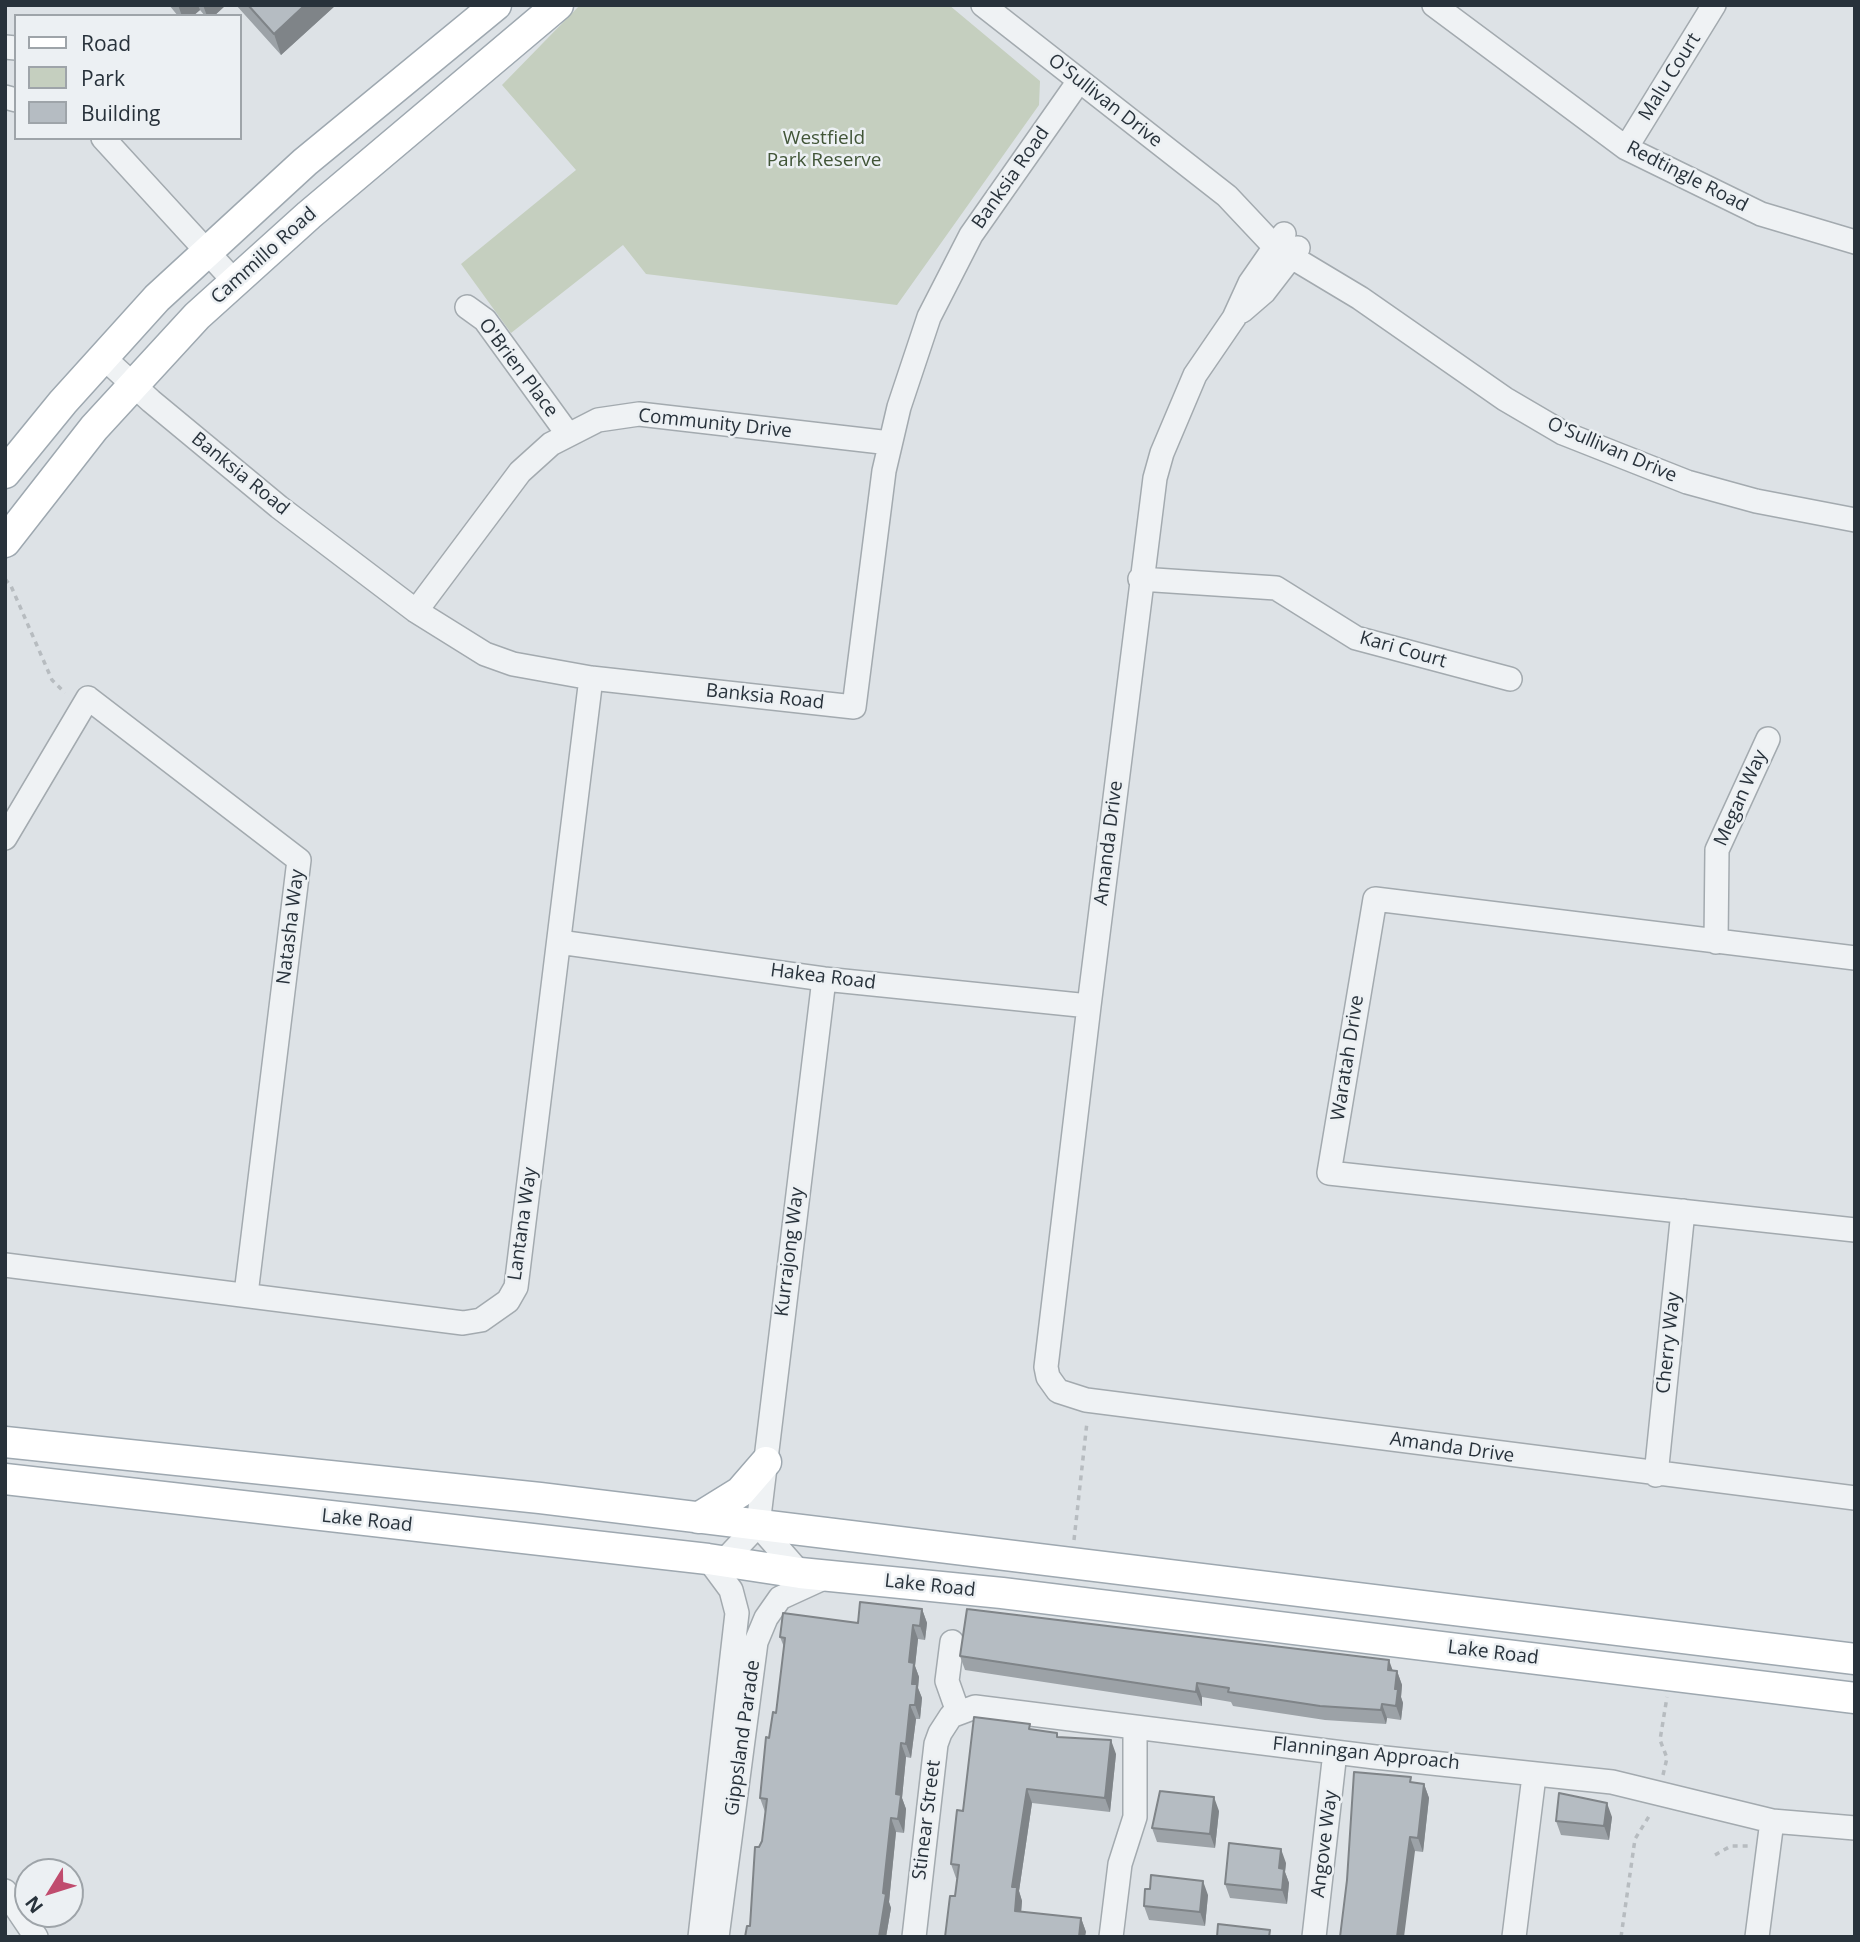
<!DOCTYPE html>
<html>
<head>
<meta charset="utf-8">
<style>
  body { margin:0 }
  #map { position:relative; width:1860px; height:1942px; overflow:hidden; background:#dde2e6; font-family:"Open Sans",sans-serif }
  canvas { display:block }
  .frame { position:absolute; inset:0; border:7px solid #28323b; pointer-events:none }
  .legend { position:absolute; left:14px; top:14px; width:228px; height:126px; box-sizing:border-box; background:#ecf0f3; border:2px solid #9ea4a9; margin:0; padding:9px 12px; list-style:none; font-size:21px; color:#28323b }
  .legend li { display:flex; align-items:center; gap:14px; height:35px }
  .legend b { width:35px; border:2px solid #9ea4a9 }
  .north { position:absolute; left:14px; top:1858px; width:70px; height:70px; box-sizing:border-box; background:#ecf0f3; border:2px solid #9ea4a9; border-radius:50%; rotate:232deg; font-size:19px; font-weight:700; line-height:28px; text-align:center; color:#28323b }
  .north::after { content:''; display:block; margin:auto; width:24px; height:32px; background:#c04c6e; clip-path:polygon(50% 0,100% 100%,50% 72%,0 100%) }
</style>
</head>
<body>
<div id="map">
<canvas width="1860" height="1942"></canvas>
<div class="frame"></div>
<ul class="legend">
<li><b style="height:9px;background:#fff"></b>Road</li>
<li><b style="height:19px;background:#c5cfbf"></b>Park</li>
<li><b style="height:19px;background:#b5bcc2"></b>Building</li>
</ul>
<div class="north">N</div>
</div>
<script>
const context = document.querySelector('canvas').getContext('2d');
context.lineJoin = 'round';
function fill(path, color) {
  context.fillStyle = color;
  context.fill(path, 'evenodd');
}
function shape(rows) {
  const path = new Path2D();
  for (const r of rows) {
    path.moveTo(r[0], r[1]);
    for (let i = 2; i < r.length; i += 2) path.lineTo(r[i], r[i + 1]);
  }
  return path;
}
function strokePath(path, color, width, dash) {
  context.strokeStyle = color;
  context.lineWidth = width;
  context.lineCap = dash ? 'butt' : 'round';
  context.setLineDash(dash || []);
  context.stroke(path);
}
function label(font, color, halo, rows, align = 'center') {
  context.font = font + ' "Open Sans",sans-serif';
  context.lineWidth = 5;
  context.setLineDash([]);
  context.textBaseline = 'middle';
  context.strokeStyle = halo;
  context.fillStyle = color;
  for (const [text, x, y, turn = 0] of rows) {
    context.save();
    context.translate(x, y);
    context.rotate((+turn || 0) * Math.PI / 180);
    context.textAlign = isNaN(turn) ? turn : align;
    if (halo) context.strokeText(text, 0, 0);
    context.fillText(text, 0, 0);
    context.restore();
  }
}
fill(shape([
  [580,5,949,5,1040,81,1039,105,897,305,646,274,623,245,511,333,461,264,576,170,502,85]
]), '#c5cfbf');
const minor = shape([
  [983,5,1227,196,1275,247,1360,298,1505,399,1563,433,1687,482,1756,501,1855,520],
  [1434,5,1626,148,1761,214,1855,242],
  [5,47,16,48],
  [5,97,16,100],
  [103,138,234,281],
  [1626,148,1714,5],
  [1284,234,1250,283,1234,318,1195,375,1162,453,1155,478,1089,1006,1046,1367,1048,1377,1058,1391,1086,1400,1855,1498],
  [467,307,485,320,567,433],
  [1242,311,1264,292,1298,248],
  [103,357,151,401,279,507,416,611,485,654,513,664,591,678,854,707,884,471,899,407,929,317,971,235,1079,81],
  [1140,579,1276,588,1356,638,1510,679],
  [416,611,520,472,551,444,598,420,639,414,890,443],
  [5,838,88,698,299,860,246,1294],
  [559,942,824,979,1089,1006],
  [1716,942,1717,850,1768,739],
  [1855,958,1375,899,1329,1173,1855,1230],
  [5,1265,463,1323,481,1320,508,1301,516,1287,591,678],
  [1656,1475,1683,1211],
  [758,1525,800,1573],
  [723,1562,758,1525,824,979],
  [952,1642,947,1681,958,1712],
  [5,1891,36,1937],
  [700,1937,737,1613,731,1590,708,1559],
  [717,1937,756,1642,766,1618,780,1598,828,1576],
  [914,1937,936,1744,940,1733,951,1716,975,1707,1375,1757,1612,1782,1772,1821,1855,1828],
  [1111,1937,1120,1864,1135,1817,1135,1727],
  [1314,1937,1335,1752],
  [1514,1937,1534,1776],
  [1757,1937,1772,1821]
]);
const major = shape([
  [5,473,63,402,157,298,305,162,496,5],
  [5,542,94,428,197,316,309,215,558,5],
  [5,1442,540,1498,1855,1659],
  [5,1479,708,1559,800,1573,1002,1593,1855,1698],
  [698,1518,740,1492,766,1462]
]);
strokePath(minor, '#a3aaaf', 26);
strokePath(major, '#9ea8b0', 33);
strokePath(shape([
  [5,579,11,586,52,680,65,693],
  [1074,1540,1087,1422],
  [1663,1775,1667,1758,1660,1740,1667,1697],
  [1715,1855,1731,1846,1750,1846],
  [1621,1937,1635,1839,1651,1813]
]), '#b7bcc0', 3.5, [5, 5]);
strokePath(minor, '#eff2f4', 23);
strokePath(major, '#fff', 30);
fill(shape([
  [169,5,226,5,214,16,205,16,200,10,193,16,178,16],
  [236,5,336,5,281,55],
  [922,1609,927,1623,925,1640,918,1639,915,1666,919,1677,918,1688,922,1698,920,1719,916,1719,911,1758,906,1757,902,1798,906,1809,904,1833,896,1832,889,1902,891,1908,886,1937,745,1937,750,1926,759,1847,762,1841,765,1812,760,1798,769,1738,776,1713,784,1647,780,1637,858,1623],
  [960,1656,1397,1671,1402,1685,1401,1697,1403,1703,1401,1720,1387,1718,1386,1724,1325,1720,1233,1706,1231,1702,1202,1697,1202,1706,965,1670],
  [1032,1730,1116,1754,1110,1812,1032,1803,1019,1891,1022,1901,1021,1912,1081,1918,1086,1932,955,1896,957,1878,956,1878,951,1864],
  [1413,1782,1424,1784,1429,1798,1423,1852,1415,1851,1347,1880],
  [1219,1811,1215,1848,1157,1842,1152,1828],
  [1612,1817,1609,1840,1561,1835,1556,1821],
  [1286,1863,1285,1872,1289,1883,1287,1904,1230,1898,1225,1884],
  [1208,1895,1205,1926,1149,1920,1144,1906]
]), '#9ca2a7');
fill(shape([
  [178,5,198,5,200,10,193,16,182,16],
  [203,5,226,5,214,16,207,16],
  [305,5,336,5,281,55,274,34],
  [922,1609,927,1623,925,1640,920,1626],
  [913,1625,918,1639,915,1666,919,1677,918,1688,922,1698,920,1719,915,1705,909,1662],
  [1389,1660,1394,1674,1388,1670],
  [1397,1671,1402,1685,1401,1697,1403,1703,1401,1720,1396,1706,1395,1689],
  [1197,1683,1202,1697,1202,1706,1196,1692],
  [1382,1704,1387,1718,1386,1724,1381,1710],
  [910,1705,916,1719,911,1758,906,1744],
  [1111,1740,1116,1754,1110,1812,1105,1798],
  [901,1743,906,1757,902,1798,906,1809,904,1833,898,1819,896,1794],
  [1424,1784,1429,1798,1423,1852,1418,1838],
  [1027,1789,1032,1803,1019,1891,1022,1901,1020,1925,1015,1911,1012,1887],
  [1214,1797,1219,1811,1215,1848,1210,1834],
  [1607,1803,1612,1817,1609,1840,1604,1826],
  [891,1818,896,1832,889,1902,891,1908,886,1937,879,1937],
  [1410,1837,1415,1851,1404,1937,1397,1937],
  [1281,1849,1286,1863,1285,1872,1289,1883,1287,1904,1282,1890,1279,1868],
  [1203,1881,1208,1895,1205,1926,1200,1912],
  [1081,1918,1086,1932,1085,1937,1079,1937]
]), '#7f8488');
const building = shape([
  [248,5,305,5,274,34,248,5],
  [860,1602,922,1609,920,1626,913,1625,909,1662,914,1663,912,1684,917,1684,915,1705,910,1705,906,1744,901,1743,896,1794,901,1795,898,1819,891,1818,883,1893,886,1894,879,1937,745,1937,747,1926,750,1926,755,1847,759,1847,762,1841,767,1799,760,1798,766,1737,769,1738,773,1712,776,1713,785,1638,780,1637,783,1613,858,1623,860,1602],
  [967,1609,1389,1660,1388,1670,1397,1671,1395,1689,1398,1689,1396,1706,1382,1704,1381,1710,1320,1706,1228,1692,1229,1688,1197,1683,1196,1692,960,1656,967,1609],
  [974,1717,1030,1724,1029,1729,1057,1733,1057,1737,1111,1740,1105,1798,1027,1789,1012,1887,1017,1887,1015,1911,1081,1918,1079,1937,945,1937,950,1896,955,1896,959,1865,951,1864,957,1810,963,1811,974,1717],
  [1354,1772,1411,1777,1410,1782,1424,1784,1418,1838,1410,1837,1397,1937,1340,1937,1347,1880,1354,1772],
  [1160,1791,1214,1797,1210,1834,1152,1828,1160,1791],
  [1559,1793,1607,1803,1604,1826,1556,1821,1559,1793],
  [1229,1843,1281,1849,1279,1868,1284,1869,1282,1890,1225,1884,1229,1843],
  [1151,1875,1203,1881,1200,1912,1144,1906,1145,1889,1150,1889,1151,1875],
  [1218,1924,1270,1930,1269,1937,1217,1937,1218,1924]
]);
fill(building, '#b5bcc2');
strokePath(building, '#7f8488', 2);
label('19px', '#28323b', '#ecf0f3', [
  ["Malu Court",1670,77,-58],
  ["O'Sullivan Drive",1105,101,38],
  ["Redtingle Road",1687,177,27],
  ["Banksia Road",1011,178,-55],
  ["Cammillo Road",264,256,-42],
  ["O'Brien Place",518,368,53],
  ["Community Drive",715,424,6],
  ["O'Sullivan Drive",1612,450,23],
  ["Banksia Road",240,474,39],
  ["Kari Court",1403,650,16],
  ["Banksia Road",765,697,6],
  ["Megan Way",1741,798,-66],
  ["Amanda Drive",1109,843,-83],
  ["Natasha Way",291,927,-83],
  ["Hakea Road",823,977,7],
  ["Waratah Drive",1348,1058,-81],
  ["Lantana Way",523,1224,-82],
  ["Kurrajong Way",790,1252,-83],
  ["Cherry Way",1669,1343,-84],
  ["Amanda Drive",1452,1448,8],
  ["Lake Road",367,1521,6],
  ["Lake Road",930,1586,6],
  ["Lake Road",1493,1653,7],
  ["Gippsland Parade",743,1738,-82],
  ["Flanningan Approach",1366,1754,6],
  ["Stinear Street",927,1820,-83],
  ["Angove Way",1325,1844,-83]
]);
label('19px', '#415537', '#ecf0f3', [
  ["Westfield",824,139],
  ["Park Reserve",824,161]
]);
</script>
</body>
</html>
